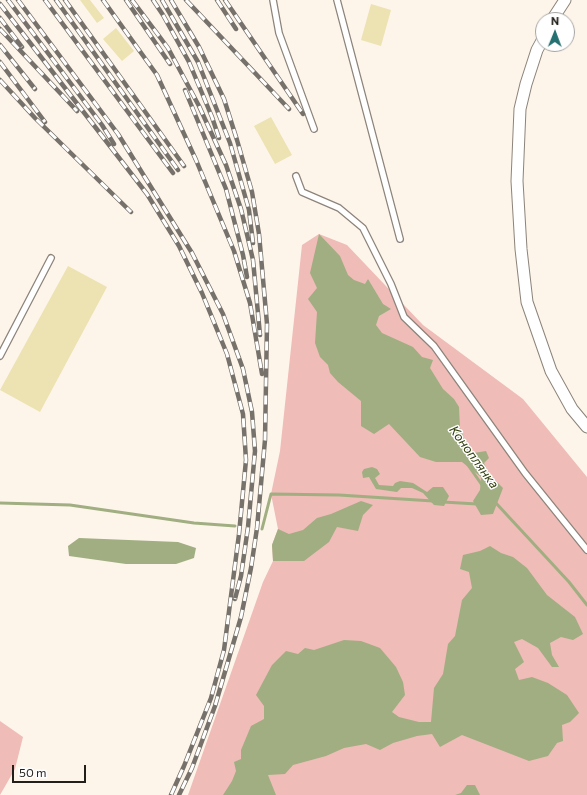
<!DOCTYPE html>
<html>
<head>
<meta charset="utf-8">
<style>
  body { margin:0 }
  #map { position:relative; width:587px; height:795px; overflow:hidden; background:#fdf5ea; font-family:Commissioner,sans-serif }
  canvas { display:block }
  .north { position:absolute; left:535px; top:12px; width:40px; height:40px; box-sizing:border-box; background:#fff; border:1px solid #a7a5a4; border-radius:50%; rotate:1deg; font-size:11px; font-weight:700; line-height:16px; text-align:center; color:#221f1b }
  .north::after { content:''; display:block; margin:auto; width:14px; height:18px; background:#257071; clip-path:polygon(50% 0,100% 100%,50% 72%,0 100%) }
  .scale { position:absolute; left:12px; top:765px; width:74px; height:18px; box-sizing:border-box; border:2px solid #221f1b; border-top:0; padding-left:5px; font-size:12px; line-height:14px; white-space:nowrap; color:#221f1b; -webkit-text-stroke:3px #fff; paint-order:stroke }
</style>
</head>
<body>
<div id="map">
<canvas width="587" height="795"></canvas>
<div class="north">N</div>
<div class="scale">50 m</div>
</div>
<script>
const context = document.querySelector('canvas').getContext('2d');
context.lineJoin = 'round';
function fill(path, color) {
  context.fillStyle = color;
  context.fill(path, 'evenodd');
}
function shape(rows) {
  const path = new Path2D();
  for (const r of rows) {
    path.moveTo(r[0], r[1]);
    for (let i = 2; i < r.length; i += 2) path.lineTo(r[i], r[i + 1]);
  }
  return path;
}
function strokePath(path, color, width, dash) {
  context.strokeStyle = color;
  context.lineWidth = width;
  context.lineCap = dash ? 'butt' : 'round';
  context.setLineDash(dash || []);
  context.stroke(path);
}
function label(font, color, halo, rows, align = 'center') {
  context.font = font + ' Commissioner,sans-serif';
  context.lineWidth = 3;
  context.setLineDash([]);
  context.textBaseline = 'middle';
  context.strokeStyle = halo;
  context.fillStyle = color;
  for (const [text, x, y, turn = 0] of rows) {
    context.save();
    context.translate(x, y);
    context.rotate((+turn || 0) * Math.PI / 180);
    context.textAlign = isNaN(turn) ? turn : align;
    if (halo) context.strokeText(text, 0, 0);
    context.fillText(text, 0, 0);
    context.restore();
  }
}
fill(shape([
  [319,234,347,245,423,325,523,399,587,477,587,795,188,795,263,582,273,561,272,545,278,529,271,494,280,451,302,245],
  [0,721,23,737,15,769,0,795]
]), '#efbcb7');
fill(shape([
  [319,234,340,256,348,275,354,280,365,284,368,279,383,304,391,309,379,316,376,325,382,333,413,347,422,357,433,360,430,368,443,389,454,399,459,407,460,428,467,445,474,453,486,451,489,458,484,463,489,474,503,488,493,514,481,515,473,501,480,490,481,477,462,462,436,462,420,457,389,424,374,434,361,426,361,401,338,382,330,373,328,365,320,357,315,343,317,312,308,299,317,288,310,273],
  [372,467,377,469,380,474,375,478,379,485,393,486,395,483,400,481,413,483,427,492,433,487,443,487,449,496,444,506,434,505,423,493,412,488,401,488,397,492,376,489,369,477,363,478,362,472,364,469],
  [361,501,373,505,363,515,358,531,337,527,329,542,304,561,273,561,272,545,278,529,289,534,303,530,317,518,331,514],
  [79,538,178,542,196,548,194,558,176,564,126,564,69,556,68,546],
  [490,546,501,553,513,557,527,568,547,595,575,617,583,634,573,640,561,637,550,643,552,655,559,667,552,667,538,648,522,639,514,642,524,662,515,669,519,680,532,677,548,683,567,695,579,713,570,722,562,725,563,741,557,743,548,756,529,761,462,735,440,747,432,734,417,736,393,743,380,750,366,744,344,748,326,756,293,765,285,774,268,775,276,795,223,795,232,781,236,771,234,762,241,759,241,750,251,726,264,719,264,706,256,695,272,665,286,651,298,654,305,648,314,650,344,640,361,641,380,648,396,667,403,682,405,695,392,712,399,717,419,722,431,722,434,688,443,674,448,644,455,636,462,600,472,588,469,572,460,569,463,555,480,551],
  [467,785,475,785,480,795,455,795,461,793]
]), '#a0ae82');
strokePath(shape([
  [468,465,482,485],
  [443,502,477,504],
  [495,502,569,582,587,605],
  [0,503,70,505,194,523,235,526],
  [262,529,271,494,339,495,433,501]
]), '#a0ae82', 3);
fill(shape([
  [80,0,90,0,104,18,97,23],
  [371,4,391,10,381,46,361,40],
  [116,28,134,51,122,61,103,39],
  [271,117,292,155,275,164,254,126],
  [68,266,107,287,40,412,0,390]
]), '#ece2b2');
const lane = shape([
  [273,0,279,33,314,129],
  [337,0,400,239],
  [296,176,302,192,339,208,363,228,391,284,404,317,434,346,525,473,587,550],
  [0,356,51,258]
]);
const street = shape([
  [552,20,565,0],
  [543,39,537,50,526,84,520,109,517,181,521,249,527,302,551,371,572,409,587,427]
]);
strokePath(lane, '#8c847b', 8);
strokePath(street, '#8c847b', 13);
strokePath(lane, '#fff', 5.5);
strokePath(street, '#fff', 11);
const rail = shape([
  [8,0,102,125,114,144],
  [18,0,118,134,192,253,223,314,243,369,252,412,255,451,248,527,241,576,235,599],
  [45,0,173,173],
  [56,0,178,170],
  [65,0,184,166],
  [103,0,157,75,196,160,234,251,250,303,262,374],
  [126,0,170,64],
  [132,0,168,48,199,106,226,165,241,209,253,260,260,335],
  [153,0,163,15,189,62,212,117,219,138],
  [162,0,198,62,230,143,249,210,253,243],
  [171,0,199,47,224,99,237,140,252,192,259,234,267,324,265,440,257,528,251,568,241,617,215,706,192,768,179,795],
  [186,0,289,109],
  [217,0,236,29],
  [225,0,303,114],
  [0,4,147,194,179,246,202,293,227,354,243,414,246,460,239,534,224,650,211,698,184,766,171,795],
  [0,18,22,47],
  [0,29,77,111],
  [0,45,35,89],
  [0,62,45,122],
  [0,80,35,118,131,212],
  [185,90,226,189,243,255,247,277]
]);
strokePath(rail, '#76716a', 4.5);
strokePath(rail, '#fff', 3, [9]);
label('italic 13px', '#2f3c08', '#fff', [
  ["Коноплянка",474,457,54]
]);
</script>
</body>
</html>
